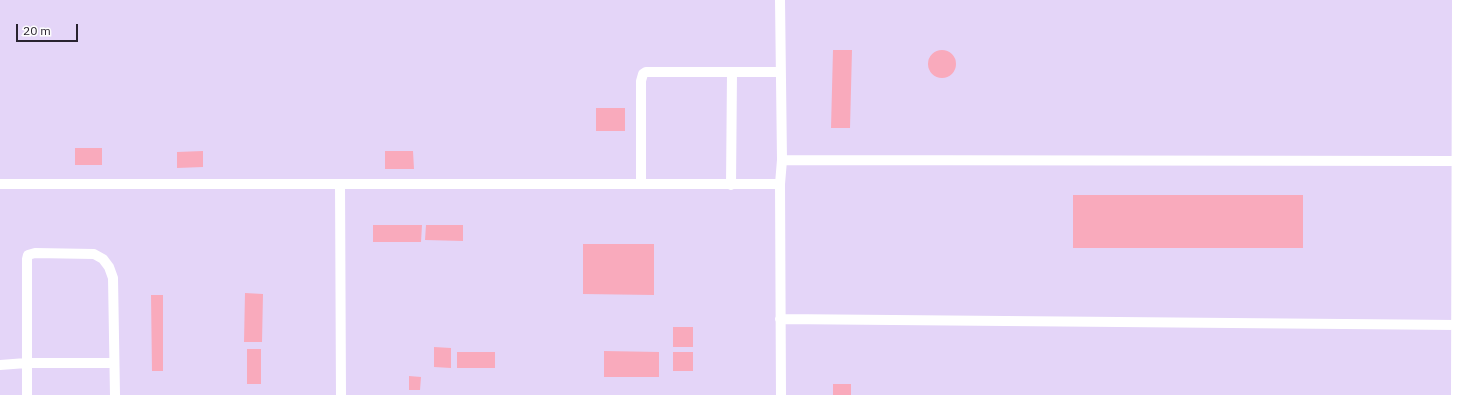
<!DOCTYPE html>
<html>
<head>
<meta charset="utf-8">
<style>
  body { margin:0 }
  #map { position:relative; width:1458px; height:395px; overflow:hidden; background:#e4d5f8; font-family:"IBM Plex Sans",sans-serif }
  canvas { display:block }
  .scale { position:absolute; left:16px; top:24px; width:62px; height:18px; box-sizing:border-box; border:2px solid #292330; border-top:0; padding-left:5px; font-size:12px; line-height:14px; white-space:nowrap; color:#292330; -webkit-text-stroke:3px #fdfdfd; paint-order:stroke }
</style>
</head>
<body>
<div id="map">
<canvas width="1458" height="395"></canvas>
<div class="scale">20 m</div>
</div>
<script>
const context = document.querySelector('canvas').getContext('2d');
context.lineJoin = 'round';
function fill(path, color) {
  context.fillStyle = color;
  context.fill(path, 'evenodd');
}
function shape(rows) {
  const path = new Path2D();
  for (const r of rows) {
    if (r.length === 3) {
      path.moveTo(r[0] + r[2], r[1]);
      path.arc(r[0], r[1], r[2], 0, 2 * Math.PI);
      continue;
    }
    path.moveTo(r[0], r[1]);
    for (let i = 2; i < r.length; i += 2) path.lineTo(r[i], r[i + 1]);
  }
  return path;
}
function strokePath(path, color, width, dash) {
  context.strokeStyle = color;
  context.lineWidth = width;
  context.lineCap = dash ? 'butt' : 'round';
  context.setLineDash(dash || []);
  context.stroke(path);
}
fill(shape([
  [942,64,14],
  [833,50,852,50,850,128,831,128],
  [596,108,625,108,625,131,596,131],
  [75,148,102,148,102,165,75,165],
  [203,151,203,167,177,168,177,152],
  [385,151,413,151,414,169,385,169],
  [1073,195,1303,195,1303,248,1073,248],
  [373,225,422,225,421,242,373,242],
  [426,225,463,225,463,241,425,240],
  [583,244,654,244,654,295,583,294],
  [245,293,263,294,262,342,244,342],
  [151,295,163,295,163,371,152,371],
  [673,327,693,327,693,347,673,347],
  [434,347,451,348,451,368,434,367],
  [247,349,261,349,261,384,247,384],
  [604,351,659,352,659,377,604,377],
  [457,352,495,352,495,368,457,368],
  [673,352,693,352,693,371,673,371],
  [409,376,421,377,420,390,409,390],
  [833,384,851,384,851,395,833,395]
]), '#f9aabc');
strokePath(shape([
  [780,0,782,160,780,184,781,395],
  [782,160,1456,161],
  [0,184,780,184],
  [340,184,341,395],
  [641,184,641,81,643,74,646,72,780,72],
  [731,185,732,73],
  [780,319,1457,325],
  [0,365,26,363,114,363],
  [27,395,27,259,28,255,35,253,94,254,103,259,109,267,113,278,115,395],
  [1456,395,1457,0]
]), '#fff', 10);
</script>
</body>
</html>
